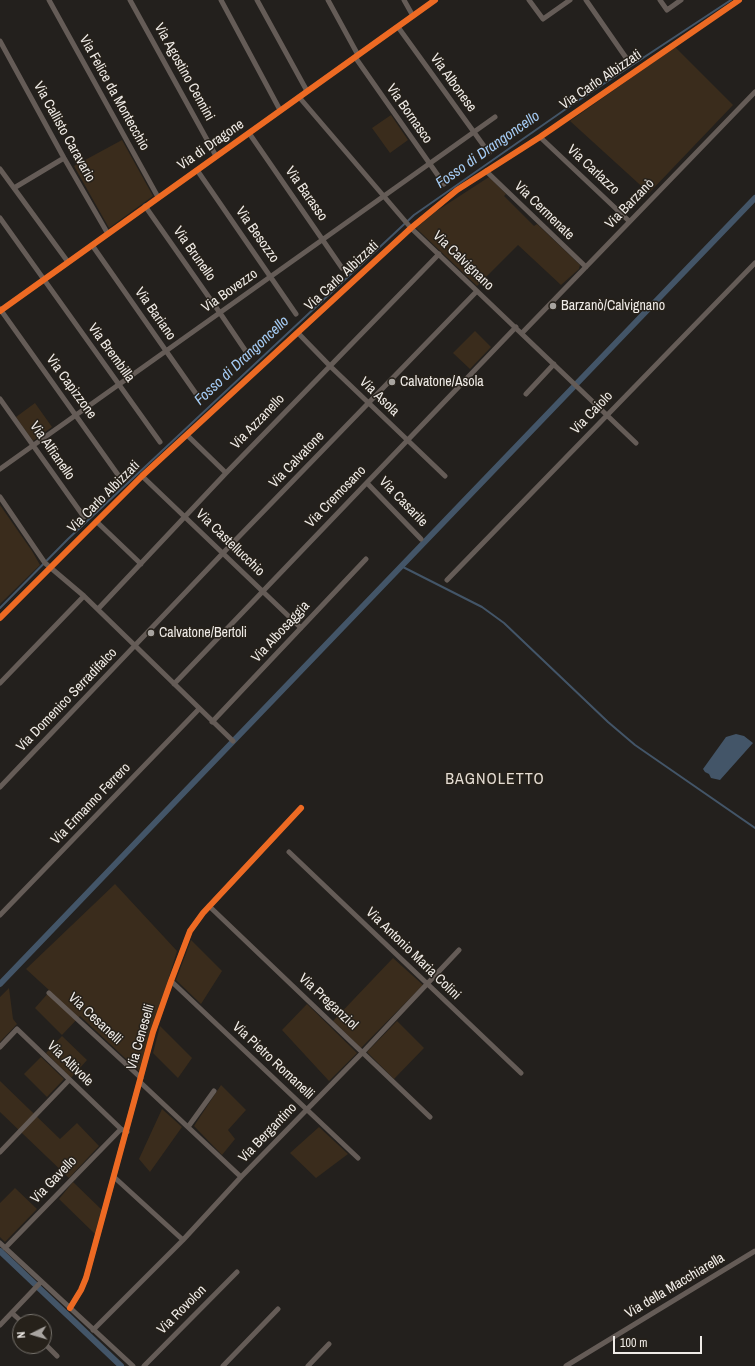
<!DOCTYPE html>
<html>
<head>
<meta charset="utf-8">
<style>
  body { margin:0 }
  #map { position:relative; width:755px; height:1366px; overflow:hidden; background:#23201d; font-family:"Archivo Narrow",sans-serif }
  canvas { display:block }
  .north { position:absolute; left:12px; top:1314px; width:40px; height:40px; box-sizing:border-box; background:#26211a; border:1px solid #76726c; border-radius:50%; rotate:265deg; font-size:11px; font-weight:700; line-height:16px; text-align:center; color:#efebe7 }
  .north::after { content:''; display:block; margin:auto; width:14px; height:18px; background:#a8a4a0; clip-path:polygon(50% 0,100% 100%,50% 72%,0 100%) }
  .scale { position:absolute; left:613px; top:1336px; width:89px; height:18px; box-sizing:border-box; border:2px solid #efebe7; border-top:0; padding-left:5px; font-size:12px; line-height:14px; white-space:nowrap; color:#efebe7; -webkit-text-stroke:3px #26211a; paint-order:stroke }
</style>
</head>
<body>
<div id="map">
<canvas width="755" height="1366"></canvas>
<div class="north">N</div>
<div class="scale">100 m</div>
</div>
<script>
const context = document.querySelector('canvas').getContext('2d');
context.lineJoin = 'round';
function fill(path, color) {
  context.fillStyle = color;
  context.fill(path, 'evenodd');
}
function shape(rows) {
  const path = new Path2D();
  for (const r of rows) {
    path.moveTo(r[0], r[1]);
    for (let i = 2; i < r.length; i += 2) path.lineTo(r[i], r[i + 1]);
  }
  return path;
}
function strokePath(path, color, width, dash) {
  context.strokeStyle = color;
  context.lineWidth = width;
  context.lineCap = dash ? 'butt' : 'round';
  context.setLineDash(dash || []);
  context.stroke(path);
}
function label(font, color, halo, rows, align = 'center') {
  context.font = font + ' "Archivo Narrow",sans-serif';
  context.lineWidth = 3;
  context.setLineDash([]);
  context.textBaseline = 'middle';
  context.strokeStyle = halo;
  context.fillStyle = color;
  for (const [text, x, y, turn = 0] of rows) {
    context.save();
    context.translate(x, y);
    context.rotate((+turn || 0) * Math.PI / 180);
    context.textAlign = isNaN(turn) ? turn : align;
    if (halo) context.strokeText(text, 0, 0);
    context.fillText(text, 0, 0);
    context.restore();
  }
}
fill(shape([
  [675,47,733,105,649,193,570,121],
  [391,115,408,140,390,153,372,128],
  [122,140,153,196,109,228,74,166],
  [489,177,506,194,504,196,534,226,537,224,580,265,579,269,561,285,518,245,477,286,416,228,435,212],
  [475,331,491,347,470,369,453,353],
  [35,403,52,427,33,441,16,417],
  [0,505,32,551,40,565,0,604],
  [115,884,177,951,140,1072,80,1016,62,1035,35,1008,50,991,26,969],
  [191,940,222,971,201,1004,176,980],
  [393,958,423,985,361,1048,333,1021],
  [9,988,13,1019,17,1024,0,1042,0,997],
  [307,1004,357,1053,329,1081,282,1030],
  [397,1021,424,1048,394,1079,367,1052],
  [160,1026,192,1058,178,1078,153,1053],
  [62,1036,87,1060,71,1078,46,1053],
  [41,1057,64,1079,47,1097,24,1074],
  [0,1081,60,1139,77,1123,99,1146,69,1178,0,1112],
  [221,1085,246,1110,228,1130,235,1139,222,1155,194,1126],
  [162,1109,182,1127,150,1172,139,1159],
  [319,1127,348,1154,316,1178,290,1153],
  [73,1182,102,1210,95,1234,59,1199],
  [15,1188,37,1209,5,1242,0,1237,0,1203]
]), '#3a2c1c');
fill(shape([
  [736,734,744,736,753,743,720,780,711,778,709,774,705,772,703,769,726,737]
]), '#435568');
strokePath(shape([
  [401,566,482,607,504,623,608,722,635,745,755,828],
  [0,608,68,539,414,215,573,104,731,0]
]), '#435568', 2);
strokePath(shape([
  [0,984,755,198],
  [0,1251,121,1366]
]), '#435568', 6);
strokePath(shape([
  [49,0,158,197],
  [130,0,216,156],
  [221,0,280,110],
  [257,0,307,91],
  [328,0,358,55],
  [404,0,413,16],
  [529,0,543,19,570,0],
  [586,0,629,62],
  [660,0,667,10,681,0],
  [398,27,489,153],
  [0,41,64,158,108,234],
  [355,57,444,184],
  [299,97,411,228,636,443],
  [249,133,342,268],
  [540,137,629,221],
  [0,169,68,262],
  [197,170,296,314],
  [486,171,586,267],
  [14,188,64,158],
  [145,206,220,313,249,356],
  [0,218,160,442],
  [92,245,199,398],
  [0,309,121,479],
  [0,311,435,0],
  [298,333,330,366,445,476],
  [522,333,755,92],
  [526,394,554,364],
  [0,399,84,517],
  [187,435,226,473],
  [0,469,495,117],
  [142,476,301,628],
  [367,483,421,539],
  [0,497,45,563,84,596,233,741],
  [97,522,141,564],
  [447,580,755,263],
  [98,609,226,473,439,254],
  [0,618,142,476,411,228,457,190,540,137,739,0],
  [0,683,84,596],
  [174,684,516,327],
  [212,722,366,559],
  [0,787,223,553,477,291],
  [289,852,521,1073],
  [209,906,430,1117],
  [0,915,199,709],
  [171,981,358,1158],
  [49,993,141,1078],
  [0,1047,17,1029,121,1129,127,1132],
  [140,1082,241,1177],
  [188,1127,214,1091],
  [0,1152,69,1080],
  [114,1177,183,1240],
  [0,1243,133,1366],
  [5,1248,121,1129],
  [70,1308,81,1290,86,1278,153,1032,171,981,190,931,203,913,301,808],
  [12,1313,22,1322],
  [0,1325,41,1282],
  [93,1330,183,1240,241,1177,363,1052,459,950],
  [44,1343,57,1356],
  [144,1366,237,1272],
  [223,1366,278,1309],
  [308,1366,329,1344],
  [566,1366,755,1251]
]), '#655c57', 5);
strokePath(shape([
  [0,311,435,0],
  [0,618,142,476,411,228,457,190,540,137,739,0],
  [70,1308,81,1290,86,1278,153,1032,171,981,190,931,203,913,301,808]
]), '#ed6a23', 6);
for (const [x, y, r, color] of [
  [553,306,4,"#a8a4a0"],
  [392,382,4,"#a8a4a0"],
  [151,633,4,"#a8a4a0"]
]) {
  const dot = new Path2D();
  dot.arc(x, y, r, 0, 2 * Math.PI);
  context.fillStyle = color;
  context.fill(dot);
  strokePath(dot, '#26211a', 1.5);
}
label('14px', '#efebe7', '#26211a', [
  ["Via Agostino Cennini",184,72,61],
  ["Via Carlo Albizzati",601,80,-34],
  ["Via Albonese",453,83,54],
  ["Via Felice da Montecchio",114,93,61],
  ["Via Bornasco",409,114,55],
  ["Via Callisto Caravario",64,132,61],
  ["Via di Dragone",211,145,-35],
  ["Via Carlazzo",593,170,43],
  ["Via Barasso",306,194,55],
  ["Via Barzanò",630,204,-46],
  ["Via Cermenate",544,211,44],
  ["Via Besozzo",257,235,55],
  ["Via Brunello",194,254,55],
  ["Via Calvignano",463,261,44],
  ["Via Carlo Albizzati",342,276,-43],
  ["Via Bovezzo",230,291,-35],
  ["Via Bariano",155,314,55],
  ["Via Brembilla",111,353,54],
  ["Via Capizzone",71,387,54],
  ["Via Asola",379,397,44],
  ["Via Caiolo",592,413,-46],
  ["Via Azzanello",258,422,-46],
  ["Via Alfianello",52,451,55],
  ["Via Calvatone",297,460,-46],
  ["Via Carlo Albizzati",104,497,-45],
  ["Via Cremosano",336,497,-46],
  ["Via Casarile",403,502,46],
  ["Via Castellucchio",230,543,44],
  ["Via Albosaggia",281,632,-47],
  ["Via Domenico Serradifalco",67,700,-46],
  ["Via Ermanno Ferrero",91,804,-46],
  ["Via Antonio Maria Colini",413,954,44],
  ["Via Preganziol",328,1002,43],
  ["Via Cesanelli",95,1019,43],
  ["Via Ceneselli",141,1037,-74],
  ["Via Pietro Romanelli",273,1061,43],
  ["Via Altivole",70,1064,44],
  ["Via Bergantino",268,1133,-46],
  ["Via Gavello",54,1180,-46],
  ["Via della Macchiarella",675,1286,-31],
  ["Via Rovolon",182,1310,-45]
]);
label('14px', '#efebe7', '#26211a', [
  ["Barzanò/Calvignano",561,306],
  ["Calvatone/Asola",400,382],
  ["Calvatone/Bertoli",159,633]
], 'left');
label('italic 15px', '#a4cbf5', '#26211a', [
  ["Fosso di Drangoncello",488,150,-35],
  ["Fosso di Drangoncello",242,361,-43]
]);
context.letterSpacing = '1px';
label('16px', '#e4dcd3', '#26211a', [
  ["BAGNOLETTO",495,780]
]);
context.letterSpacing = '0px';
</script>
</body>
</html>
